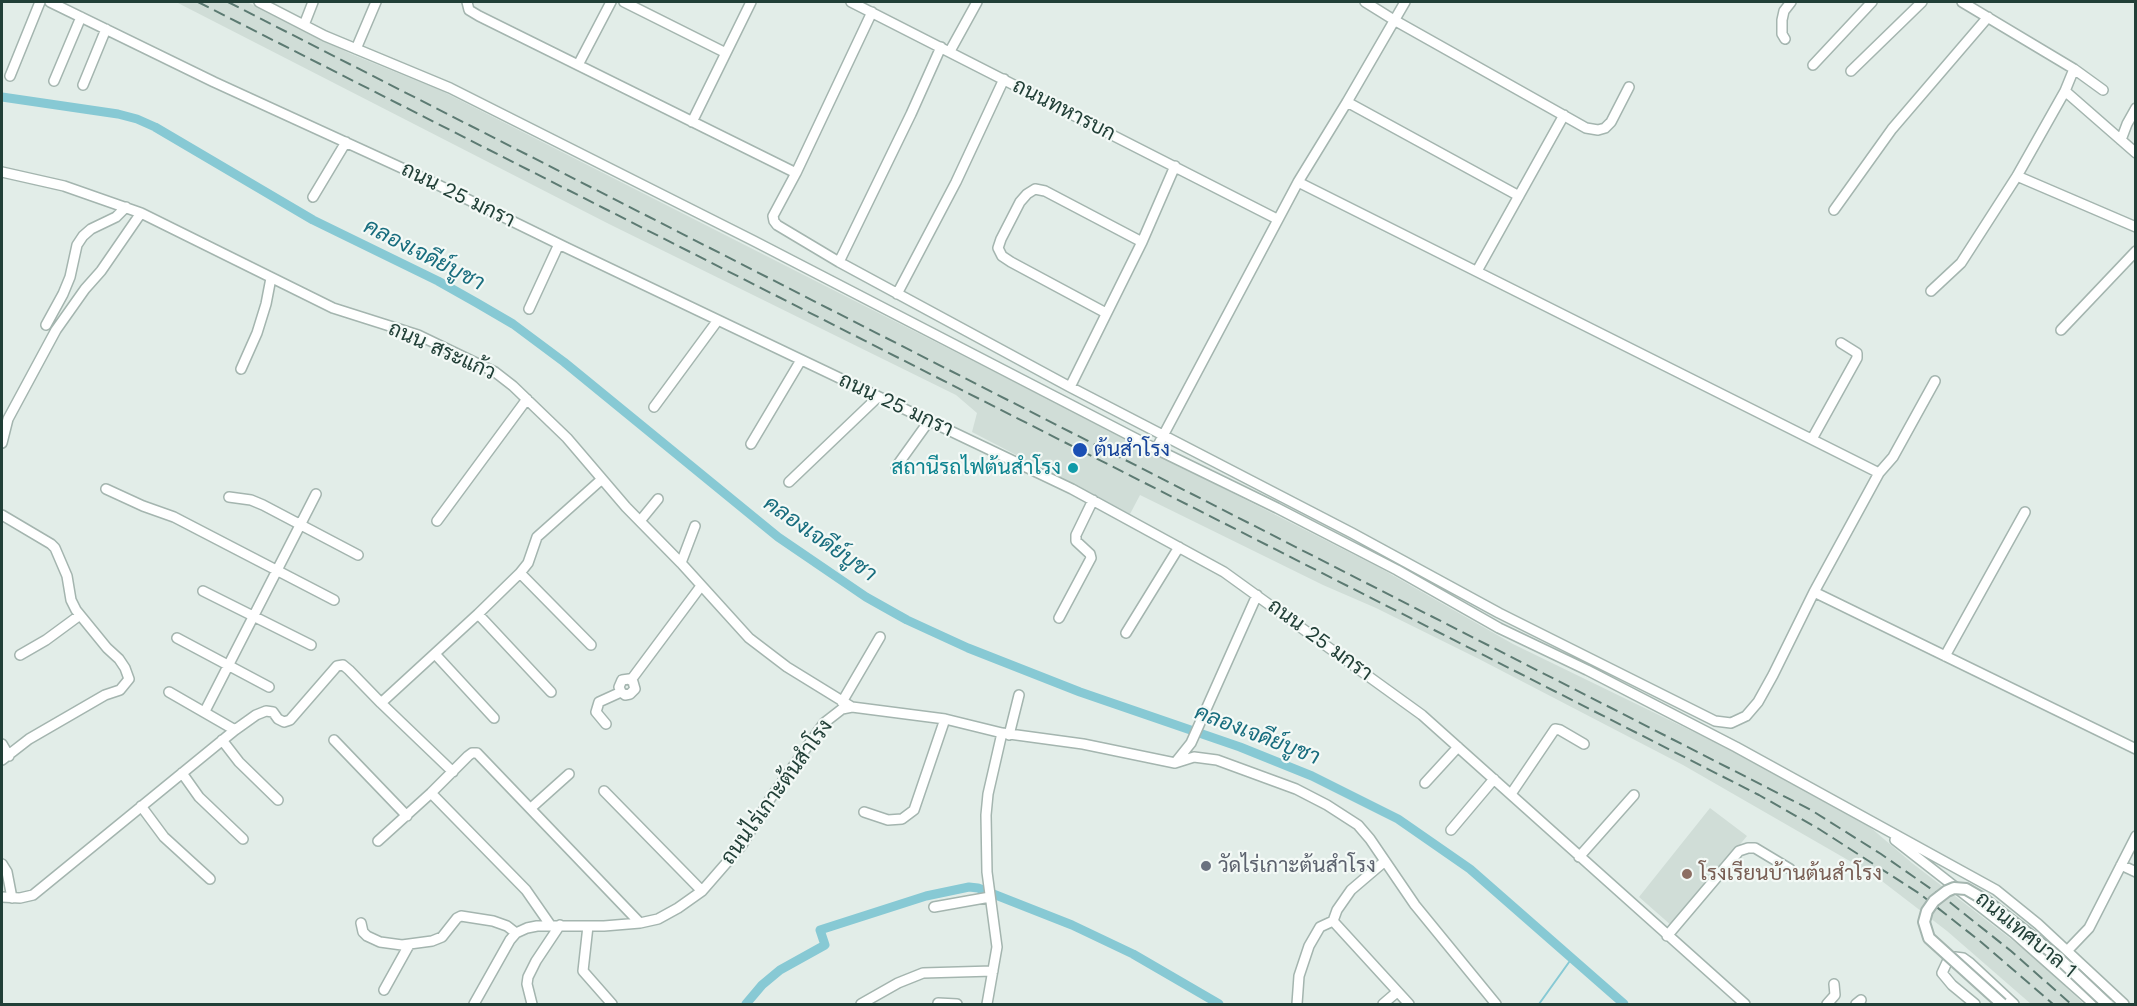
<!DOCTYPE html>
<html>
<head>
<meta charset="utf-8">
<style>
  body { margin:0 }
  #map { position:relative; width:2137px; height:1006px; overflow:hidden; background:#e2ede8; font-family:"Work Sans",sans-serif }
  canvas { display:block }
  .frame { position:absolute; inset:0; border:3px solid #213f37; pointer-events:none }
</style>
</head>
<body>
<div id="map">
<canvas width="2137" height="1006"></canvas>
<div class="frame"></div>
</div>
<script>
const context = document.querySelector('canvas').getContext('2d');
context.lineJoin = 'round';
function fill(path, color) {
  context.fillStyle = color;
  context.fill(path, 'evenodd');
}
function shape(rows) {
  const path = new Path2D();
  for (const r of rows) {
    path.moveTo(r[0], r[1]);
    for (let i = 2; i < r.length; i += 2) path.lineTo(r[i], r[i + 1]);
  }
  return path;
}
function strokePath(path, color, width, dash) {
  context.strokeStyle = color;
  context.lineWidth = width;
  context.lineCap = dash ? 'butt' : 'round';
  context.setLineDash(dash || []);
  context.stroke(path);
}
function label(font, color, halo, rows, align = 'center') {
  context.font = font + ' "Work Sans",Sarabun,sans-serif';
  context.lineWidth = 4.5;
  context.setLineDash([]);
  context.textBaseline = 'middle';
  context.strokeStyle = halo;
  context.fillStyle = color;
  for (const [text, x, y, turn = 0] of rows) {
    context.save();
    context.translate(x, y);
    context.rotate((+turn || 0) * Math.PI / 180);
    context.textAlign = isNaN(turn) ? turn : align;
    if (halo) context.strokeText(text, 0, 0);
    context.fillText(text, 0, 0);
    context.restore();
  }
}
fill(shape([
  [176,2,247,2,351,54,442,91,1380,568,1513,644,1733,751,1864,822,1912,863,2033,956,2084,1004,2031,1004,1947,931,1874,875,1683,765,1479,659,1376,608,1323,585,1140,495,1130,514,972,432,977,413,956,395,609,224],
  [1710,808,1747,836,1672,926,1639,897]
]), '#d0ddd7');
strokePath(shape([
  [1539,1004,1572,958]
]), '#87c9d4', 2);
strokePath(shape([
  [2,97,118,114,137,119,155,127,313,220,438,281,477,303,513,324,564,362,778,537,866,597,907,620,968,648,1080,692,1240,747,1312,776,1398,819,1470,869,1624,1004],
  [746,1004,762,985,780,970,825,945,820,930,926,896,969,887,978,888,1072,925,1133,954,1219,1004]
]), '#87c9d4', 9);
const minor = shape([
  [50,2,214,82,428,180,567,248,1072,489,1224,572,1422,715,1745,1004],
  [259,2,325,36,450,88,754,241,1156,449,1277,508,1397,570,1499,628,1587,670,1736,747,1996,890,2038,924,2124,1004],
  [467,2,469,10,479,16,796,173,773,216,774,221,777,225,839,262,1070,387,1352,533,1499,613,1715,721,1731,723,1746,716,1758,702,1773,675,1814,592,1879,473,1298,182],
  [624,2,726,53],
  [851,2,1277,219],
  [1365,2,1394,20,1586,128,1598,130,1605,128,1611,122,1629,87],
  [304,25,313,2],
  [1785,39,1782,34,1782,20,1784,11,1791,2],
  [356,49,376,2],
  [950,51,977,2],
  [578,65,611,2],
  [1813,65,1872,2],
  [2074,69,2103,90],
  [1851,71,1922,2],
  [10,76,40,2],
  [54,81,81,17],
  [83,85,106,29],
  [2065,91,2136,153],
  [1347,102,1519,196],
  [692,122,751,2],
  [2121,140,2127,124,2136,108],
  [2,172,64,186,141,213,333,308,418,335,495,372,513,386,567,438,626,507,681,563,749,638,787,667,852,707],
  [796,173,872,12],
  [2017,176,2136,227],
  [313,197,346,142],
  [1834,210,1892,129,1988,17],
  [839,262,911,114,941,47],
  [1477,271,1564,115],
  [1931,291,1961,263,2017,176,2065,91,2074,69,1962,2],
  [897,294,956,182,1004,79],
  [529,309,559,244],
  [1106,313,1011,262,1002,256,998,248,1001,239,1020,202,1027,194,1035,189,1045,191,1142,242],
  [46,325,63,294,70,277,77,245,83,236,91,229,116,217,126,207],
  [2061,330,2136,251],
  [241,369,257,333,266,304,271,278],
  [1070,387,1142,242,1175,166],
  [654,407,718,320],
  [1812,439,1857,358,1857,353,1841,343],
  [2,443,8,419,56,330,85,289,101,271,141,213],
  [751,444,801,360],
  [1156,449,1298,182,1347,102,1405,2],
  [896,467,929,421],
  [1879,473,1893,457,1935,381],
  [789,482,878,397],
  [106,489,143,506,174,517,334,600],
  [229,497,251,500,263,505,358,555],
  [2,515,51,544,55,548,67,576,71,600,76,610,107,648,119,659,125,668,129,679,120,690,105,695,29,739,2,760],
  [437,521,527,399],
  [640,521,658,499],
  [681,563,695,526],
  [520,573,591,645],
  [203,591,311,645],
  [1814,592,2136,749],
  [478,614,551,692],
  [1059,618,1091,558,1090,554,1076,541,1076,535,1093,500],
  [1126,633,1179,547],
  [177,638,269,687],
  [435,654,494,718],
  [20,655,46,640,80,615],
  [1945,656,2025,512],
  [631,680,701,586],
  [169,692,235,730],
  [842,702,880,637],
  [381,703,453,772],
  [205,711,316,494],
  [606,724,596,712,599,702,621,692,625,695,630,694,635,689,633,682,629,679,622,680,619,687,621,692],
  [1009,735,1019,695],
  [222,740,239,762,278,800],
  [334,740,407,816],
  [2,744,9,756],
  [1175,763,1191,743,1257,595],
  [182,773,199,797,243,839],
  [1425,783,1458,747],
  [604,791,702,891],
  [431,793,526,890,551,926],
  [1511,794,1555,729,1560,730,1584,744],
  [141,806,164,837,210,879],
  [531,808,569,774],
  [864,812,888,820,902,819,914,810,945,719],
  [1451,830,1494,779],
  [1895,840,2014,933,2094,1004],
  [378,841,431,793,468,756,472,753,477,753,640,923],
  [1579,857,1634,795],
  [1385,861,1351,890,1337,910,1333,921,1409,1004],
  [2,864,7,872,12,898],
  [2121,865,2136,872],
  [2,897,20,898,33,895,235,730,256,715,266,711,273,712,278,719,284,722,290,720,337,666,343,665,349,670,381,703,478,614,520,573,528,563,537,537,602,479],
  [934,907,990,897],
  [361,923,363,932,367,936,380,942,402,945,432,941,442,937,457,918,461,916,493,921,507,926,516,933],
  [588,926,583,971,612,1004],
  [1667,936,1739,851,1748,848,1755,848,1790,869],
  [2067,951,2089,928,2136,836],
  [384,990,409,945],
  [938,1003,957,1004],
  [474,1004,510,940,516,933,527,928,537,926,604,926,640,923,658,919,678,908,702,891,742,845,770,799,824,723,842,709,852,707,945,719,1002,733,1083,744,1175,763,1194,757,1217,760,1296,789,1327,805,1358,825,1370,839,1415,905,1496,1004],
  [532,1004,527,984,528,977,536,961,560,925],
  [861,1004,898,983,923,973,993,971],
  [987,1004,997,947,987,872,986,815,988,794,1002,733],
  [1297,1004,1299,976,1309,946,1320,927,1333,921],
  [1383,1004,1397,992],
  [1827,1004,1835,995,1834,984],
  [1856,1004,1861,1000],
  [1975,1004,1952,985,1942,973,1948,960,1955,957,1963,958,1970,963,2014,1004]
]);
strokePath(minor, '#a4b5af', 12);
strokePath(minor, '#fff', 9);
strokePath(shape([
  [198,2,1759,795,1819,829,1920,894,1981,942,2053,1004],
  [228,2,1811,810,1881,854,1947,900,2011,951,2071,1004]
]), '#5c7a72', 2, [12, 6]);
const tertiaryBridge = shape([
  [2002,1004,1929,938,1924,922,1927,911,1934,901,1947,891,1954,888,1966,889,1985,900,2054,954,2107,1004]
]);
strokePath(tertiaryBridge, '#a4b5af', 14, []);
strokePath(tertiaryBridge, '#fff', 10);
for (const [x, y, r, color] of [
  [1080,450,8,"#1a4fb4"],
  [1073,468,6,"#0f9aa8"],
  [1206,866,6,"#6b7280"],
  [1687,874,6,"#8d6e63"]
]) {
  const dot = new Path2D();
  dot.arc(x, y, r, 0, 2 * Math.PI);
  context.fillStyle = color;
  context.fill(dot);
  strokePath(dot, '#f3f9f6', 2);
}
label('21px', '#213f37', '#f3f9f6', [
  ["ถนนทหารบก",1064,110,27],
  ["ถนน 25 มกรา",458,195,26],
  ["ถนน สระแก้ว",442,351,24],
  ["ถนน 25 มกรา",896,405,25],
  ["ถนน 25 มกรา",1320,640,36],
  ["ถนนไร่เกาะต้นสำโรง",777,792,-54],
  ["ถนนเทศบาล 1",2026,935,39]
]);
label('21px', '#164399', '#f3f9f6', [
  ["ต้นสำโรง",1094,450]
], 'left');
label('21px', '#0d838f', '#f3f9f6', [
  ["สถานีรถไฟต้นสำโรง",1061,468]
], 'right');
label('21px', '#5b616d', '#f3f9f6', [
  ["วัดไร่เกาะต้นสำโรง",1218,866]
], 'left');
label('21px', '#785e54', '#f3f9f6', [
  ["โรงเรียนบ้านต้นสำโรง",1699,874]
], 'left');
label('italic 22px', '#186d7e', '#f3f9f6', [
  ["คลองเจดีย์บูชา",424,255,27],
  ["คลองเจดีย์บูชา",820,539,35],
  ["คลองเจดีย์บูชา",1257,735,21]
]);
</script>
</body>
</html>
